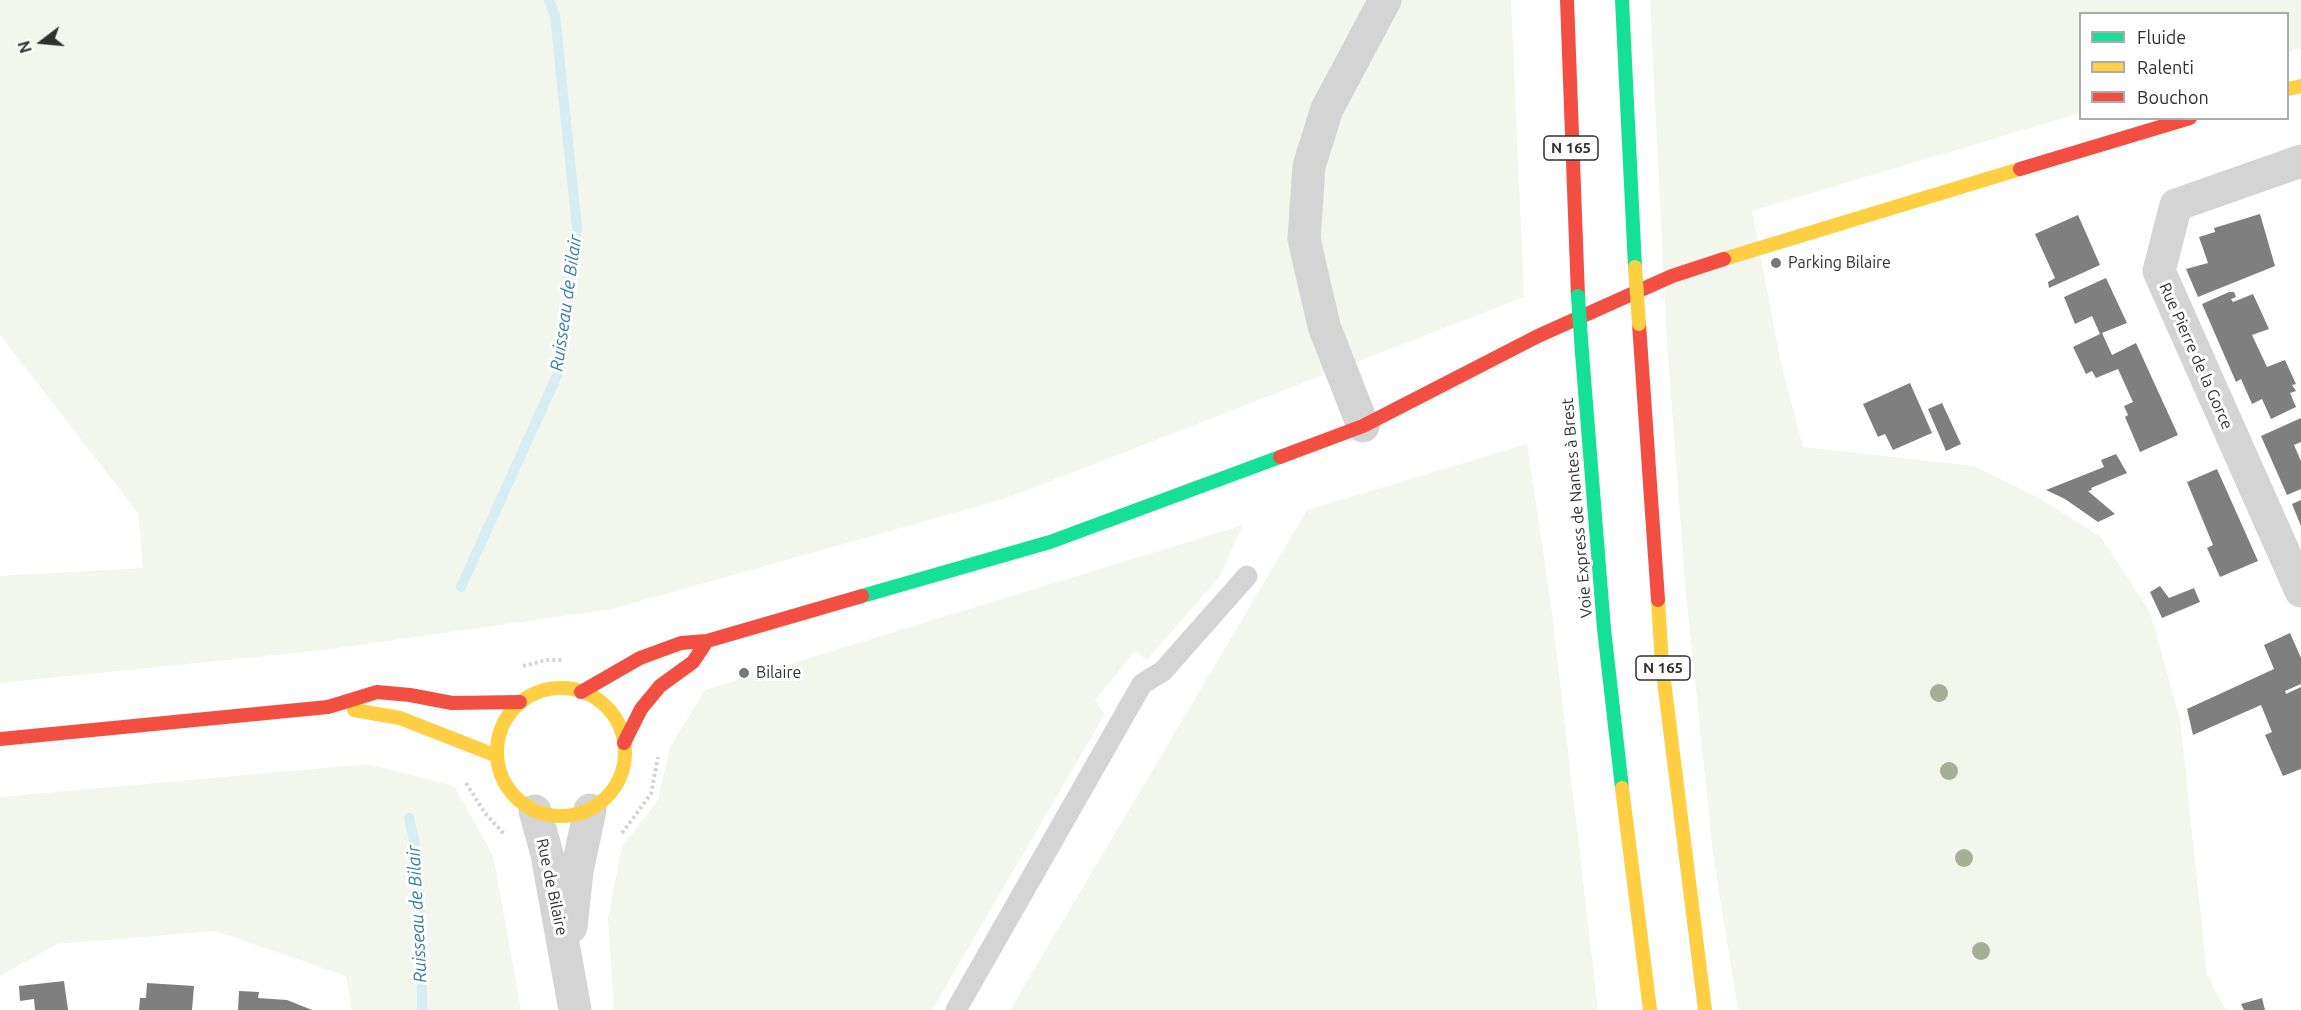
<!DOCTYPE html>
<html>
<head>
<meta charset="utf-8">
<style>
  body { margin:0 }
  #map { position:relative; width:2301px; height:1010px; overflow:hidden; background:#fff; font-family:Ubuntu,sans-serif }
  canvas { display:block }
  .legend { position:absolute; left:2079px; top:12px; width:210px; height:108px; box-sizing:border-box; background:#fff; border:2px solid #acacac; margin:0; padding:8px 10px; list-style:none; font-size:18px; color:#303030 }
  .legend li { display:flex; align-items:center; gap:12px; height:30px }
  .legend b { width:30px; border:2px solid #acacac }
  .north { position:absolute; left:12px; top:12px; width:60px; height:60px; -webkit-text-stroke:4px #fff; paint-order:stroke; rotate:254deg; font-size:16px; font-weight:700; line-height:24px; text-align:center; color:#303030 }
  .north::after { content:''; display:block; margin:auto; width:21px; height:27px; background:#303030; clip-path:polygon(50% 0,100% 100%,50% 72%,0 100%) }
</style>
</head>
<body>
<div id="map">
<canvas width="2301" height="1010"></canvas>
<ul class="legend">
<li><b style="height:8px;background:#16e098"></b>Fluide</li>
<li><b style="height:8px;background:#ffcf43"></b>Ralenti</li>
<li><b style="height:8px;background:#f24e42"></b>Bouchon</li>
</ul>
<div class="north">N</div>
</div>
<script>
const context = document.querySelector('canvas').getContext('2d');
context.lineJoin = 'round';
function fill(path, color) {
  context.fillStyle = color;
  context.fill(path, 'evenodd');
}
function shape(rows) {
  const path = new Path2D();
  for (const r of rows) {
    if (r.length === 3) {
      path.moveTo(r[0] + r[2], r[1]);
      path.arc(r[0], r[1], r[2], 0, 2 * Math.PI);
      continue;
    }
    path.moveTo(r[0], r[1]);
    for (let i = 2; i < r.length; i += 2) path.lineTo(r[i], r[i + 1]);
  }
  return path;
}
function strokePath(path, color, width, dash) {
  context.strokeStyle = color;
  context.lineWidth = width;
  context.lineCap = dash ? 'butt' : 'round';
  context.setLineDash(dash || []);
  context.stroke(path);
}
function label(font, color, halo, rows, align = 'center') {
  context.font = font + ' Ubuntu,sans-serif';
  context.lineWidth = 6;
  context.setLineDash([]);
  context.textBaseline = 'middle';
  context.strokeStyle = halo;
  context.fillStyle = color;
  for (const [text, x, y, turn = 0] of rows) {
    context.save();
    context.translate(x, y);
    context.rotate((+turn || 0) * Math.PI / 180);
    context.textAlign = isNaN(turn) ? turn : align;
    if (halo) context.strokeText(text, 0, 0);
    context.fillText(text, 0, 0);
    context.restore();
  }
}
fill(shape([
  [0,0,1511,0,1524,297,1004,499,612,609,324,650,0,683,0,576,143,568,138,513,0,335],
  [1650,0,2301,0,2301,48,2288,52,2288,14,2080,14,2080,113,1752,211,1780,359,1803,447,1974,466,2039,498,2101,537,2150,612,2180,719,2207,975,2226,1010,1738,1010,1713,854,1686,593,1667,344],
  [1527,444,1551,605,1598,1010,1010,1010,1307,510],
  [1243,525,1220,576,1147,660,1135,651,1095,700,1105,714,932,1010,614,1010,608,918,622,847,658,800,670,747,705,690],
  [368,764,454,786,493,855,521,1010,352,1010,346,976,215,931,57,944,0,976,0,797]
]), '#f2f6ec');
strokePath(shape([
  [461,587,560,369,577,228,555,16,549,0],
  [409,818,416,850,421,930,422,1010]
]), '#d8ecf4', 10);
fill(shape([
  [2260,214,2275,266,2198,297,2186,269,2208,263,2199,237,2215,232,2214,228],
  [2078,215,2100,265,2049,288,2048,282,2055,278,2035,234],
  [2106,278,2127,323,2102,333,2112,355,2136,343,2178,435,2140,452,2125,417,2128,415,2124,406,2133,402,2118,369,2096,378,2092,371,2086,374,2073,347,2100,334,2092,316,2075,324,2064,297],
  [2229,292,2234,292,2236,297,2231,299,2233,302,2253,294,2269,329,2252,335,2267,367,2285,360,2296,384,2292,385,2296,391,2290,393,2296,407,2271,419,2262,399,2252,404,2241,379,2236,382,2202,304],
  [1910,383,1932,433,1893,450,1885,434,1878,437,1863,404],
  [1942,403,1961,444,1946,451,1928,409],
  [2301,418,2301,442,2294,445,2301,461,2301,489,2287,495,2261,436],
  [2116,454,2127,473,2091,488,2092,490,2088,491,2115,514,2098,522,2065,499,2046,490,2104,467,2101,460],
  [2217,469,2258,561,2220,577,2207,548,2213,545,2187,482],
  [2301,500,2301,526,2292,504],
  [2160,586,2169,598,2194,588,2200,602,2162,618,2150,592],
  [2290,633,2301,658,2301,684,2285,691,2286,694,2301,687,2301,769,2283,776,2265,735,2272,732,2261,705,2193,735,2187,709,2274,669,2264,645],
  [64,981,68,1010,35,1010,34,999,20,1001,19,986],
  [147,983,194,986,192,1010,139,1010,140,998,146,998],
  [239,991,259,992,258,998,287,1000,312,1010,238,1010],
  [2262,998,2265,1010,2244,1010,2241,1004]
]), '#7f7f7f');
strokePath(shape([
  [523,666,547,660,563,660],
  [466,783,485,813,504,834],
  [622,833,651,794,658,757]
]), '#d4d4d4', 4, [3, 3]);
strokePath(shape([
  [956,1010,1142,684,1163,671,1247,576]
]), '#d4d4d4', 21);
strokePath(shape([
  [2301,161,2176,205,2159,271,2301,591],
  [1363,426,1324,326,1304,239,1309,166,1327,109,1385,0],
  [535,811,547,854,575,1010],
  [571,927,577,871,590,810]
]), '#d4d4d4', 33);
strokePath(shape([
  [1622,0,1635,267],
  [1582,353,1604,629,1622,788],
  [862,596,1050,542,1280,457]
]), '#16e098', 14);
strokePath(shape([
  [2288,89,2301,86],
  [1724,259,2020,169],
  [1658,600,1662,665,1705,1010],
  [561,752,64],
  [354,710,400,718,497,756],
  [1622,788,1650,1010]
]), '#ffcf43', 14);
strokePath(shape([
  [1567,0,1578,296],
  [2020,169,2190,118],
  [1639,324,1658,600],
  [1280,457,1363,426,1538,336,1672,276,1724,259],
  [581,692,640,658,681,643,707,641,862,596],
  [0,739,328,707,377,692,410,695,452,703,520,702],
  [624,743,641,709,660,686,693,662,707,641]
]), '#f24e42', 14);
strokePath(shape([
  [1578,296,1582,353]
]), '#16e098', 14);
strokePath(shape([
  [1635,267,1639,324]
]), '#ffcf43', 14);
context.fillStyle = '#a4b093';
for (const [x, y] of [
  [1939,693],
  [1949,771],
  [1964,858],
  [1981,951]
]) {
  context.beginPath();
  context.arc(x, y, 9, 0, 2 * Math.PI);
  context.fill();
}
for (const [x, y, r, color] of [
  [1776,263,6,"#787878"],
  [744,673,6,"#787878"]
]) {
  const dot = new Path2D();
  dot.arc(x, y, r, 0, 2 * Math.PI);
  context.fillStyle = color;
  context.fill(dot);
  strokePath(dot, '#fff', 2);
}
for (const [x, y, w] of [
  [1571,148,54],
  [1663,668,54]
]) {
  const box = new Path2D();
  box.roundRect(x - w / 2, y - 12, w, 24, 4.5);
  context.fillStyle = '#fff';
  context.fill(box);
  strokePath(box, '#303030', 1.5);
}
label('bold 15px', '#303030', null, [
  ["N 165",1571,148],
  ["N 165",1663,668]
]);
label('16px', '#303030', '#fff', [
  ["Parking Bilaire",1788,263],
  ["Bilaire",756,673]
], 'left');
label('16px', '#303030', '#fff', [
  ["Rue Pierre de la Gorce",2196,356,66],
  ["Voie Express de Nantes à Brest",1577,508,-95],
  ["Rue de Bilaire",552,887,78]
]);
label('italic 18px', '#377f99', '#fff', [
  ["Ruisseau de Bilair",566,303,-82],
  ["Ruisseau de Bilair",417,914,-93]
]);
</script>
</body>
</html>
